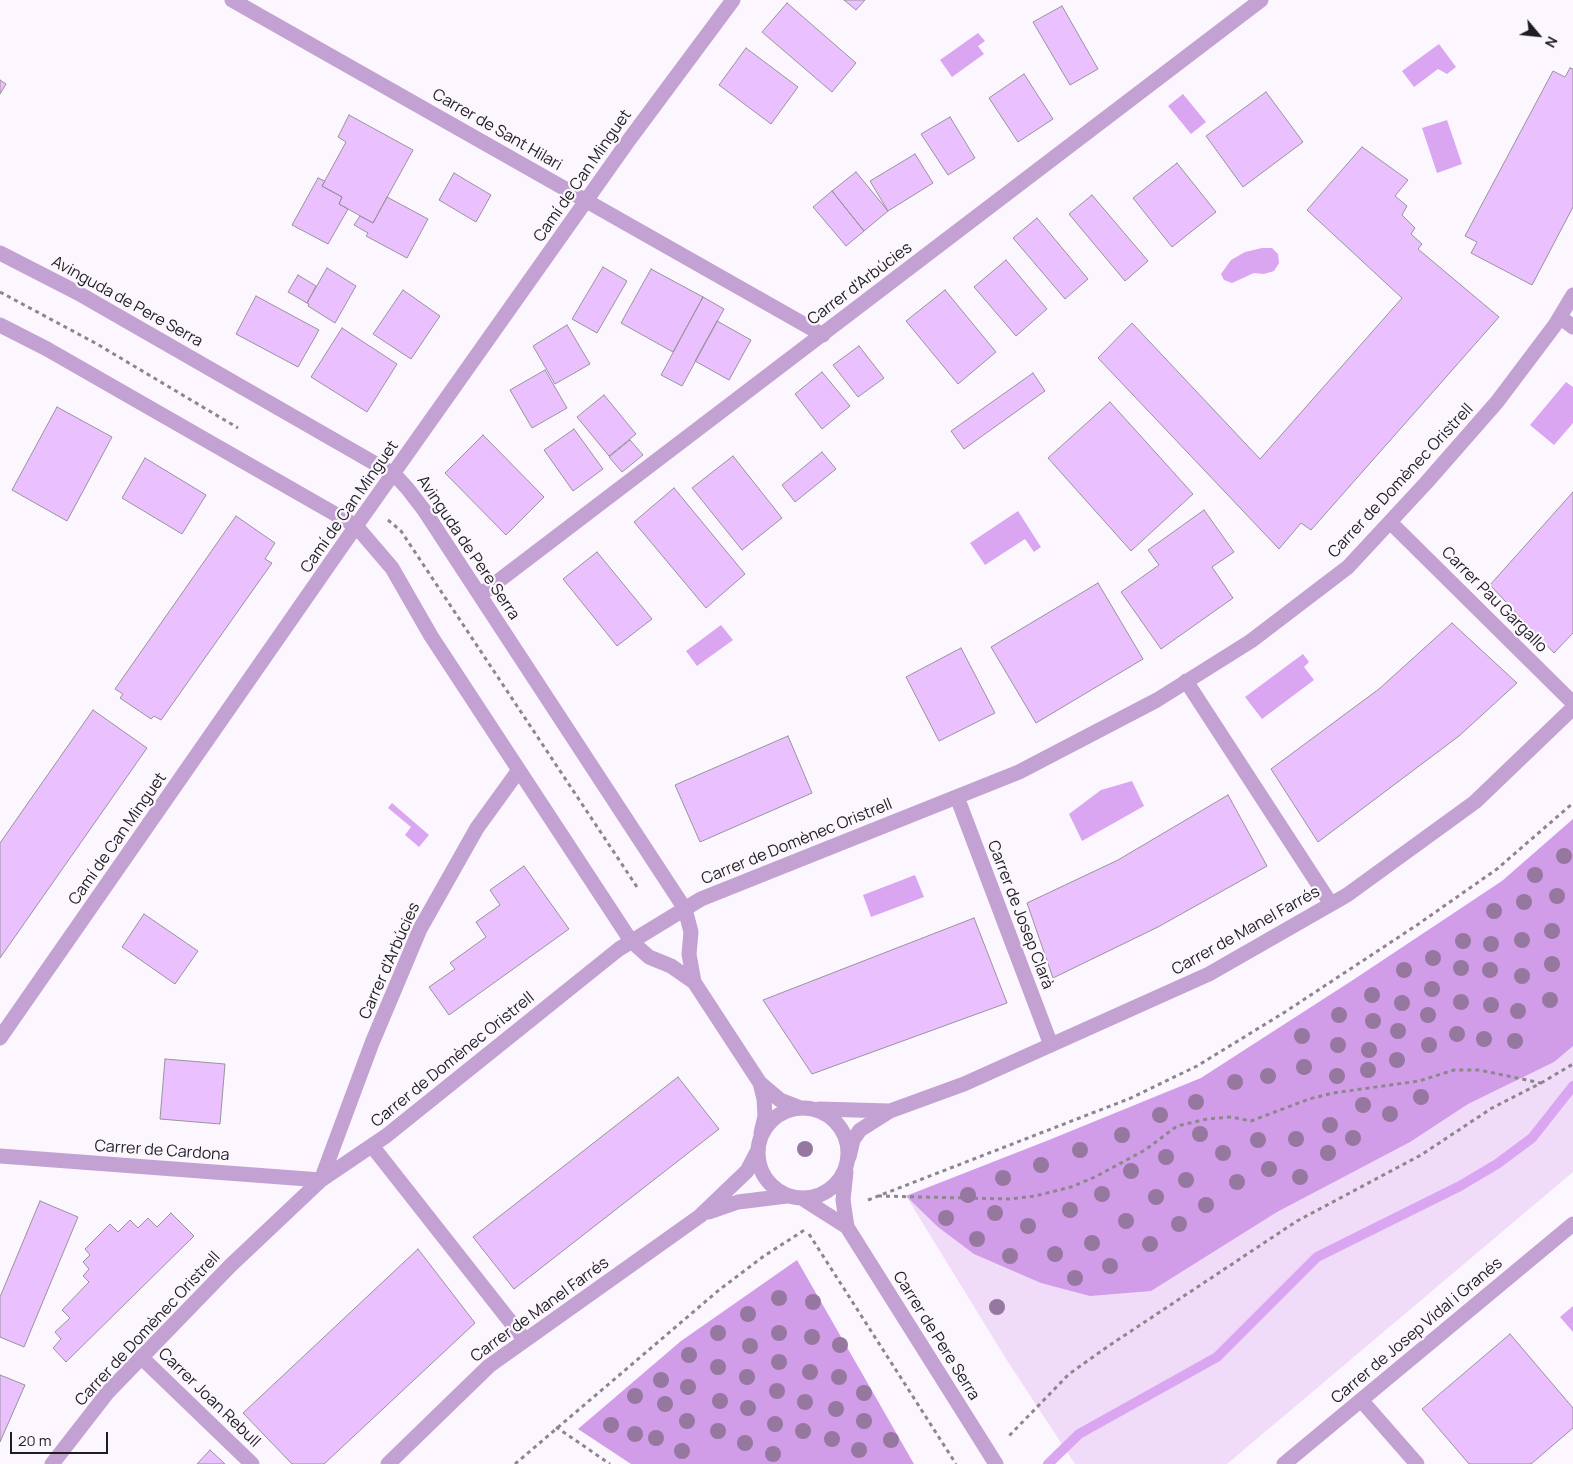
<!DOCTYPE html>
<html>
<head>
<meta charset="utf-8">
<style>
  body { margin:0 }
  #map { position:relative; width:1573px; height:1464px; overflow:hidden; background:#fcf7fe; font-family:Manrope,sans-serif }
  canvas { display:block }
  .north { position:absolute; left:1513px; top:10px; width:50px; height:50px; -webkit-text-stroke:4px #fcf7fe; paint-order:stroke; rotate:118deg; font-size:14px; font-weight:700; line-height:20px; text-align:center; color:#1f1d20 }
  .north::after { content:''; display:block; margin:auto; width:18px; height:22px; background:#1f1d20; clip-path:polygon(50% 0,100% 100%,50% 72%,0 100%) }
  .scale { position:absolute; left:10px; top:1432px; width:98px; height:22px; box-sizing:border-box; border:2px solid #1f1d20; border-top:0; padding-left:6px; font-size:15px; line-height:18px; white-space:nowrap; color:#1f1d20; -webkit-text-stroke:4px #fcf7fe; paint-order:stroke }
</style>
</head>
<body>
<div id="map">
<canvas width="1573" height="1464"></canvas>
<div class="north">N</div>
<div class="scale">20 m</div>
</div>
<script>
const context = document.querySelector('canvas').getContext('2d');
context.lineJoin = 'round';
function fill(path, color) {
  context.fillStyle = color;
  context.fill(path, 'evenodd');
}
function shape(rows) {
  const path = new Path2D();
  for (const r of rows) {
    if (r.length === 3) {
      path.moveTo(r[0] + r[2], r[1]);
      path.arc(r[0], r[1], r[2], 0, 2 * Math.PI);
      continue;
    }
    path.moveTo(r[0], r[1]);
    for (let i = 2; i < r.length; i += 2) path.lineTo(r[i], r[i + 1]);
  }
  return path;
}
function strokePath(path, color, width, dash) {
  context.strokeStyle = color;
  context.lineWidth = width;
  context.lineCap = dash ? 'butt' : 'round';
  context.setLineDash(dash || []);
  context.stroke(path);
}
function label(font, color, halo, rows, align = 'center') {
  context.font = font + ' Manrope,sans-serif';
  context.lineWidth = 4.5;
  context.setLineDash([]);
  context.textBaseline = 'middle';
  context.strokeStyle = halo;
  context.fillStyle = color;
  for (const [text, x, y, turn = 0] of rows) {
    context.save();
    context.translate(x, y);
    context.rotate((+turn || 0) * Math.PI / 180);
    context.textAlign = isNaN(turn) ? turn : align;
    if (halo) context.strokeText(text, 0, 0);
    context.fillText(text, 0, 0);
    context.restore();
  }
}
fill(shape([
  [1573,819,1573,1172,1227,1464,1075,1464,1008,1362,906,1196,1049,1140,1201,1078,1353,980,1502,881]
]), '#f0dbf9');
fill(shape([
  [1573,819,1573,1046,1554,1062,1468,1104,1410,1142,1277,1212,1151,1291,1090,1296,1041,1283,974,1254,938,1227,906,1196,1049,1140,1201,1078,1353,980,1502,881],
  [797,1260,914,1464,631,1464,578,1429,681,1341]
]), '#d19de8');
fill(shape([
  [978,33,985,41,978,46,984,54,952,77,940,60],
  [1439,44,1456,67,1447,74,1438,69,1414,87,1402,71],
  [1183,94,1206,122,1191,134,1168,106],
  [1447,120,1462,164,1437,173,1422,128],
  [1262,248,1272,248,1278,254,1279,263,1274,271,1264,274,1254,273,1232,283,1224,280,1221,274,1231,260,1245,252],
  [1566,382,1573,387,1573,423,1554,445,1530,425],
  [1018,511,1041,547,1034,552,1025,539,985,565,970,543],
  [721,625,733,640,697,666,686,651],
  [1303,654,1309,662,1304,667,1314,680,1262,719,1245,697],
  [1132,781,1144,806,1082,841,1069,814,1101,790],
  [392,803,429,835,419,847,405,835,411,827,388,808],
  [915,875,924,897,871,917,863,895],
  [1573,1306,1573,1332,1560,1317]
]), '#daa5f1');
strokePath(shape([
  [1048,1464,1079,1434,1217,1357,1317,1257,1460,1186,1497,1164,1532,1138,1573,1086]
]), '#daa5f1', 10);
const building = shape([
  [844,0,865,0,856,10,844,0],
  [787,3,856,63,832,92,762,32,787,3],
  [1062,6,1098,69,1070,85,1033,22,1062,6],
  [746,48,798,87,771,124,719,85,746,48],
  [1570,68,1573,69,1573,207,1532,285,1471,253,1477,242,1465,236,1553,71,1565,77,1570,68],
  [1024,74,1053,119,1018,142,989,98,1024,74],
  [0,80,6,84,0,94,0,80],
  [1266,92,1303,142,1243,187,1206,136,1266,92],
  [349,115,413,150,373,223,339,204,342,197,322,186,346,142,338,137,349,115],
  [950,117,975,158,948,175,921,134,950,117],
  [1362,147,1408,180,1395,196,1407,206,1402,215,1415,228,1411,234,1422,244,1418,249,1499,317,1311,530,1301,523,1279,549,1098,358,1132,323,1260,459,1402,298,1307,210,1362,147],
  [915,154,933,183,888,211,870,181,915,154],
  [1177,163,1216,212,1172,247,1133,198,1177,163],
  [856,172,888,211,864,231,832,191,856,172],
  [454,173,491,195,476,222,439,200,454,173],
  [318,178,325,181,322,186,342,197,339,204,348,209,328,244,292,225,318,178],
  [832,191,864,231,846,246,813,207,832,191],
  [1092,195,1148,261,1125,281,1069,214,1092,195],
  [387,197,428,219,407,258,366,236,368,233,354,225,360,216,373,223,387,197],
  [1037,218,1088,279,1065,299,1013,238,1037,218],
  [1006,260,1047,309,1016,336,974,287,1006,260],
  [603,267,627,281,597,333,572,319,603,267],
  [327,268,356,286,335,323,308,306,309,304,307,303,327,268],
  [651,269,703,297,673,352,621,323,651,269],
  [298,275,316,286,307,303,288,292,298,275],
  [403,290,440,316,411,359,373,334,403,290],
  [945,290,996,352,958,384,906,321,945,290],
  [256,296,319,330,298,367,236,334,256,296],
  [703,297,724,309,682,386,661,375,703,297],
  [717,321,751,340,729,380,695,361,717,321],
  [567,325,590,364,555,384,533,346,567,325],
  [342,328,397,364,367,412,311,377,342,328],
  [859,346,884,378,858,397,833,365,859,346],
  [545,370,567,408,532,428,510,390,545,370],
  [822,372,850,406,822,429,795,394,822,372],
  [1033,373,1045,391,964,449,951,431,1033,373],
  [604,395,636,434,609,456,577,417,604,395],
  [1110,402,1193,494,1131,551,1048,458,1110,402],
  [57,407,112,437,67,521,12,490,57,407],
  [574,429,603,469,573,491,544,450,574,429],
  [483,435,544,497,506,535,445,473,483,435],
  [630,440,643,455,622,472,609,457,630,440],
  [822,452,836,469,795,502,782,485,822,452],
  [733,456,782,518,742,550,692,488,733,456],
  [145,458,206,495,182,534,122,498,145,458],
  [674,488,745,574,706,608,634,522,674,488],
  [1573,492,1573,633,1554,653,1490,585,1573,492],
  [1204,510,1234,552,1212,567,1233,598,1161,649,1121,592,1159,565,1148,550,1204,510],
  [236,516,275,543,265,559,272,563,161,720,154,716,151,719,120,698,123,694,115,689,236,516],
  [597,552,652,619,617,646,563,579,597,552],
  [1098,583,1143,659,1036,723,991,647,1098,583],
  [1452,623,1517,683,1459,736,1318,842,1271,769,1379,689,1452,623],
  [961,648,995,713,939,741,906,677,961,648],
  [93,710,147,748,0,958,0,843,93,710],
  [788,736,812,793,700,842,675,785,788,736],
  [1228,795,1267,866,1158,927,1053,978,1027,903,1118,860,1228,795],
  [524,866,569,929,449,1015,429,987,455,969,450,963,486,937,476,922,500,905,490,890,524,866],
  [144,914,198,951,175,984,122,947,144,914],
  [974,918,1007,1003,812,1074,763,1000,974,918],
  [165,1059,225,1064,220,1124,160,1119,165,1059],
  [678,1077,719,1129,514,1289,473,1237,678,1077],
  [40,1201,78,1217,24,1347,0,1337,0,1297,40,1201],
  [171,1213,194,1236,66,1362,53,1348,61,1339,55,1332,70,1318,62,1310,89,1282,83,1276,89,1269,83,1262,90,1255,85,1249,110,1224,118,1232,130,1220,138,1228,148,1218,157,1227,171,1213],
  [418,1249,475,1323,324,1464,292,1464,243,1413,418,1249],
  [1510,1334,1573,1408,1573,1428,1531,1464,1469,1464,1422,1409,1510,1334],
  [0,1375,25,1385,0,1442,0,1375],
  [210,1450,225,1464,197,1464,210,1450]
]);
fill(building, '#ebc0fe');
strokePath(building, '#98939b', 1);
strokePath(shape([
  [0,292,97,344,238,428],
  [388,520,401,531,637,887],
  [1541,1083,1573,1064],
  [878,1196,1010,1199,1035,1196,1071,1187,1095,1177,1145,1150,1177,1126,1207,1119,1231,1117,1251,1121,1309,1099,1333,1093,1419,1081,1454,1070,1479,1070,1541,1083,1492,1108,1421,1155,1297,1221,1107,1347,1069,1374,1008,1437],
  [868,1200,1131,1098,1197,1066,1285,1012,1417,925,1497,869,1573,803],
  [809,1234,956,1464],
  [556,1427,610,1464],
  [515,1464,719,1290,764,1256,806,1229]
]), '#8b878c', 3, [4, 4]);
strokePath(shape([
  [232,0,823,335],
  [0,253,78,293,395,475,407,488,424,510,685,909,691,932,689,954,694,982,760,1083,780,1100,798,1107],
  [1560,317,1573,327],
  [0,325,47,349,356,526,392,568,431,636,631,941,649,957,671,966,694,982],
  [1390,522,1573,703],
  [480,595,1261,0],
  [1186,681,1331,904],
  [957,797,1051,1045],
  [0,1038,356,526,629,140,733,0],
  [760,1083,764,1099,765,1116,761,1133],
  [803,1153,45],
  [819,1109,889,1111],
  [372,1146,524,1339],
  [0,1156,321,1180,372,1043,420,929,477,828,519,770],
  [849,1157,853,1140,860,1130,890,1111,964,1084,1209,974,1347,895,1475,802,1573,708],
  [846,1172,843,1200,847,1227],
  [803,1199,847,1227,996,1464],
  [709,1212,738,1202,787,1196],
  [141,1357,252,1464],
  [1361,1400,1417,1464],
  [52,1464,108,1392,230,1266,321,1180,386,1136,619,949,701,899,1019,772,1157,700,1251,641,1348,567,1426,483,1497,402,1555,325,1573,295],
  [388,1464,489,1366,700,1216,747,1171,758,1150],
  [1284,1464,1573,1224]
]), '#c3a1d3', 15);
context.fillStyle = '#95779f';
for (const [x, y] of [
  [1564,856],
  [1535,875],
  [1557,896],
  [1524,902],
  [1494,911],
  [1552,931],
  [1522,940],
  [1463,941],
  [1491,944],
  [1433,958],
  [1552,964],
  [1461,968],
  [1404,970],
  [1490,970],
  [1522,976],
  [1432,989],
  [1372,995],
  [1550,1000],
  [1461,1002],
  [1402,1003],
  [1491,1005],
  [1518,1011],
  [1339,1015],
  [1428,1015],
  [1373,1021],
  [1398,1031],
  [1457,1034],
  [1302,1036],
  [1484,1039],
  [1515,1041],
  [1338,1045],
  [1429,1045],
  [1369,1050],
  [1397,1060],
  [1304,1067],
  [1368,1070],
  [1268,1076],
  [1337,1076],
  [1235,1082],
  [1421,1097],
  [1196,1102],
  [1363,1105],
  [1390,1114],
  [1160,1115],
  [1330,1125],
  [1200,1134],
  [1122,1135],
  [1353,1138],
  [1296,1139],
  [1258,1140],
  [805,1149],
  [1080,1150],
  [1223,1153],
  [1328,1153],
  [1166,1157],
  [1041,1165],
  [1269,1169],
  [1131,1171],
  [1300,1177],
  [1003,1178],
  [1186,1180],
  [1237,1182],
  [1102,1194],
  [968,1195],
  [1156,1197],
  [1206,1205],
  [1070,1210],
  [995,1213],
  [946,1218],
  [1126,1221],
  [1179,1224],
  [1028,1226],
  [977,1239],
  [1092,1243],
  [1150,1244],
  [1055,1254],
  [1010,1256],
  [1110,1266],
  [1075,1278],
  [779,1298],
  [813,1302],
  [997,1307],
  [748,1314],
  [718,1333],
  [779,1333],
  [812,1337],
  [840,1345],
  [750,1346],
  [689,1355],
  [779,1362],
  [718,1367],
  [810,1372],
  [747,1377],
  [839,1377],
  [661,1380],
  [688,1387],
  [777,1391],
  [864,1393],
  [635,1396],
  [720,1401],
  [805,1402],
  [665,1404],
  [748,1408],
  [836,1409],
  [687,1421],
  [864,1421],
  [775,1424],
  [611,1425],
  [718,1431],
  [803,1431],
  [635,1434],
  [656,1438],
  [832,1439],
  [891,1440],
  [745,1443],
  [859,1450],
  [682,1451],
  [773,1454]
]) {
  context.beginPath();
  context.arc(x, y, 8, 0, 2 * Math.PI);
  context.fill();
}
label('16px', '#1f1d20', '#fcf7fe', [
  ["Carrer de Sant Hilari",497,130,30],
  ["Camí de Can Minguet",583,176,-55],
  ["Carrer d'Arbúcies",860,284,-37],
  ["Avinguda de Pere Serra",127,302,29],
  ["Carrer de Domènec Oristrell",1401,481,-47],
  ["Camí de Can Minguet",350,507,-55],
  ["Avinguda de Pere Serra",468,548,56],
  ["Carrer Pau Gargallo",1494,600,45],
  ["Camí de Can Minguet",118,839,-55],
  ["Carrer de Domènec Oristrell",797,842,-22],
  ["Carrer de Josep Clarà",1020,915,69],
  ["Carrer de Manel Farrés",1246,931,-29],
  ["Carrer d'Arbúcies",390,961,-66],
  ["Carrer de Domènec Oristrell",453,1060,-39],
  ["Carrer de Cardona",162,1151,4],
  ["Carrer de Manel Farrés",540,1310,-36],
  ["Carrer de Domènec Oristrell",148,1329,-47],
  ["Carrer de Josep Vidal i Granés",1417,1331,-40],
  ["Carrer de Pere Serra",936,1336,58],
  ["Carrer Joan Rebull",209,1398,44]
]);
</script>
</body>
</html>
